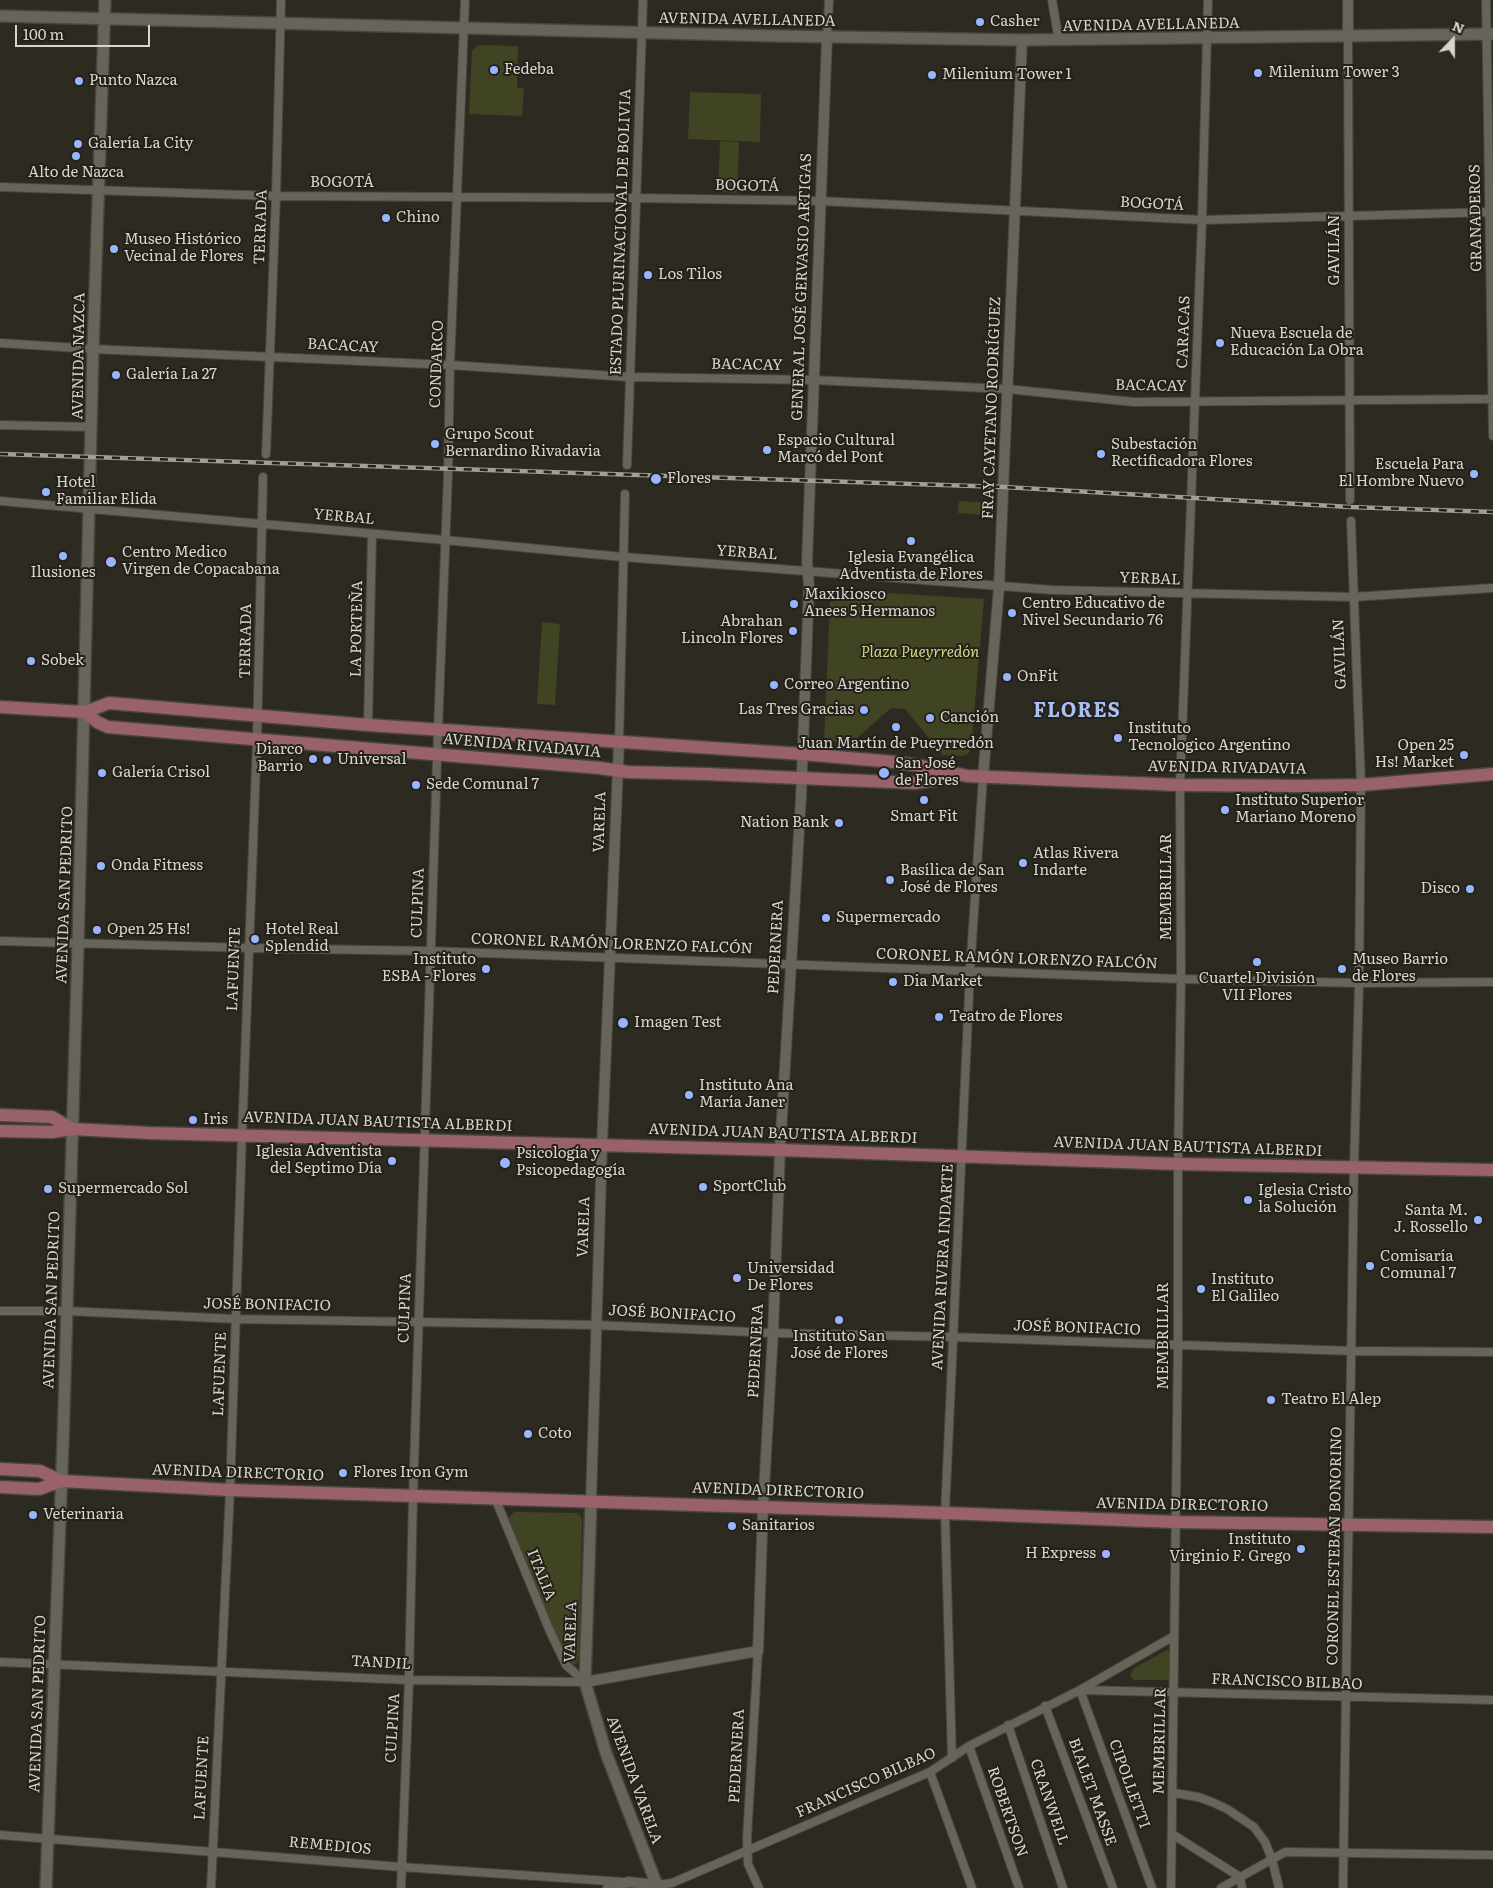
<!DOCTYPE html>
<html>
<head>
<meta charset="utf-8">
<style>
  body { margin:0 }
  #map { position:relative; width:1493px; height:1888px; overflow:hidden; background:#2d2a22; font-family:Literata,serif }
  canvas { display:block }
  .north { position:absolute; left:1428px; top:15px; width:50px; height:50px; -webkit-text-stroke:4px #232118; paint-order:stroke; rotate:22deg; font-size:14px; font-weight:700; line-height:20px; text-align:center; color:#d6d5cf }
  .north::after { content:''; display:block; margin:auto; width:18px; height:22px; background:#d6d5cf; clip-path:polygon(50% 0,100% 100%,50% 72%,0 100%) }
  .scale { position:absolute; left:15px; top:25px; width:135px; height:22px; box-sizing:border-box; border:2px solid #d6d5cf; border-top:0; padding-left:6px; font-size:15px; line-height:18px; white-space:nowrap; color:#d6d5cf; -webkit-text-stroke:4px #232118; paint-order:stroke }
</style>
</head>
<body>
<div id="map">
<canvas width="1493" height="1888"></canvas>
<div class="north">N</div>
<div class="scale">100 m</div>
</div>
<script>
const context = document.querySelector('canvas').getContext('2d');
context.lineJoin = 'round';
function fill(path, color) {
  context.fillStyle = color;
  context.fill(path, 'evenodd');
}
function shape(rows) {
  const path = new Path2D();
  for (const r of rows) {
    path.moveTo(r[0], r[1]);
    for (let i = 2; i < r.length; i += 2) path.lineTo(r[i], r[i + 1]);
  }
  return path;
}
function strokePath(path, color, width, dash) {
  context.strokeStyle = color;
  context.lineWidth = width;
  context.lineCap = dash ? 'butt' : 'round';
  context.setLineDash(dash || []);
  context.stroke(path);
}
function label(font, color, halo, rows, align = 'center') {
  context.font = font + ' Literata,serif';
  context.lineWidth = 4;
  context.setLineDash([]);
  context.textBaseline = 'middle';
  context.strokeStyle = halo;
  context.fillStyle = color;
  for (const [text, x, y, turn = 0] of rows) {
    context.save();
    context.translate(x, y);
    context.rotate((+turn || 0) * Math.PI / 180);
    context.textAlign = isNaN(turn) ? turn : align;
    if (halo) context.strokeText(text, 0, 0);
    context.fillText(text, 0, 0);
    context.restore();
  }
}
fill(shape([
  [478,45,518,46,517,88,524,88,522,116,469,114,472,51],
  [690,92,761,94,760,142,688,139],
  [720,141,739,142,737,193,718,192],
  [959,501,994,503,994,516,958,513],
  [841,590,984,599,971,749,968,754,962,756,943,755,905,709,891,708,850,744,824,740,830,602],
  [542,622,560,624,555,705,537,704],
  [514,1512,577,1513,582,1518,579,1655,577,1663,572,1666,567,1663,508,1518],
  [1167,1650,1171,1651,1170,1680,1134,1680,1130,1676,1133,1669]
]), '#414423');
const minor = shape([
  [1052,0,1059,41],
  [1486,0,1493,436],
  [827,37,829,0],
  [1348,37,1350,500],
  [0,187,276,196,637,198,820,201,1202,220,1493,212],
  [0,343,93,349,450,365,629,377,814,380,1007,389,1134,402,1493,399],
  [0,425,92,427],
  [266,454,276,196,281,0],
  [627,465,643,0],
  [0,501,445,540,623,557,1053,590,1353,597,1493,588],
  [368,725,372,534],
  [619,743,625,494],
  [0,941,249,948,430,951,1181,979,1359,983,1493,982],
  [0,1311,67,1311,235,1319,596,1325,773,1333,952,1337,1352,1351,1493,1352],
  [495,1498,549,1629,566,1665,585,1682],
  [758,1651,747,1838,748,1864,759,1888],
  [0,1662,409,1680,585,1682],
  [1045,1706,1113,1888],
  [1008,1725,1063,1888],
  [969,1746,1019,1888],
  [952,1758,945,1513,970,972,983,777],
  [930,1772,972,1888],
  [1174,1793,1198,1797,1212,1802,1227,1809,1254,1827,1265,1842,1272,1859,1279,1888],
  [1172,1834,1240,1877,1242,1888],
  [0,1835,401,1867,624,1882],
  [657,1885,672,1883,930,1772,969,1746,1080,1690,1174,1636],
  [211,1888,230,1490,242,1135,257,740,263,477],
  [401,1888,409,1680,413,1496,438,730,448,474,450,365,465,0],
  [1152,1888,1080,1690,1493,1700],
  [1171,1888,1178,1346,1178,1164,1181,979,1180,785,1202,220,1208,0],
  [1221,1888,1285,1852,1493,1855],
  [1343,1888,1354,1167,1359,983,1361,785,1351,521]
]);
const tertiary = shape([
  [1348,0,1348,37],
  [983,777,999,587,1022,40],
  [591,1501,602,1145,619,743],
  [585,1682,758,1651,763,1507,773,1333,780,1150,801,798,809,586,807,561,827,37],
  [608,1888,628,1882,657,1885]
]);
const secondary = shape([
  [0,16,776,36,1022,40,1493,34],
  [591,1501,585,1682,606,1753,658,1888],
  [46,1888,63,1442,78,944,93,349,105,0]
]);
const primary = shape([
  [0,707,85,712,109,703,368,725,802,754,894,762,922,766,967,776,1180,785,1301,786,1361,785,1493,774],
  [85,712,97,722,108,727,600,768,628,772,706,774,915,783,955,777],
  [0,1115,52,1117,72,1129],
  [0,1131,52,1132,72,1129,150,1133,780,1150,1178,1164,1493,1170],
  [0,1469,40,1471,61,1481,230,1490,945,1513,1175,1522,1493,1527],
  [0,1487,39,1489,61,1481]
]);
strokePath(minor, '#48453e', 10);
strokePath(tertiary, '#48453e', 12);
strokePath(secondary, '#48453e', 14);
strokePath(primary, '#48453e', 15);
strokePath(minor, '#67645a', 8);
strokePath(tertiary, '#67645a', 10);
strokePath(secondary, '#67645a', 11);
strokePath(primary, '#99626b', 12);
const rail = shape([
  [0,454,1004,487,1350,507,1493,512]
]);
strokePath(rail, '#a09f98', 4.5);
strokePath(rail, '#232118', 2.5, [8]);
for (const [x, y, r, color] of [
  [980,22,5,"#99b5fd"],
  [494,70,5,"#99b5fd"],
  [1258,73,5,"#99b5fd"],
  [932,75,5,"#99b5fd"],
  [79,81,5,"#99b5fd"],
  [78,144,5,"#99b5fd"],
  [76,156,5,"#99b5fd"],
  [386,218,5,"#99b5fd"],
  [114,249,5,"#99b5fd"],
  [648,275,5,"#99b5fd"],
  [1220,343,5,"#99b5fd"],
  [116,375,5,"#99b5fd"],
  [435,444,5,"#99b5fd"],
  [767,450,5,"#99b5fd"],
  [1101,454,5,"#99b5fd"],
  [1474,474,5,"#99b5fd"],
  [656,479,6,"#99b5fd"],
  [46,492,5,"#99b5fd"],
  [911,541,5,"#99b5fd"],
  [63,556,5,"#99b5fd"],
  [111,562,6,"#99b5fd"],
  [794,604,5,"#99b5fd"],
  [1012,613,5,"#99b5fd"],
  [793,631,5,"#99b5fd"],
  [31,661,5,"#99b5fd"],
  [1007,677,5,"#99b5fd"],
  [774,685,5,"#99b5fd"],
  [864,710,5,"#99b5fd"],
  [930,718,5,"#99b5fd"],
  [896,727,5,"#99b5fd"],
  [1118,738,5,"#99b5fd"],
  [1464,755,5,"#99b5fd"],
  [313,759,5,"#99b5fd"],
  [327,760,5,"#99b5fd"],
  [102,773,5,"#99b5fd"],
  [884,773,6,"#99b5fd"],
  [416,785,5,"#99b5fd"],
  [924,800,5,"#99b5fd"],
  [1225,810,5,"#99b5fd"],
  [839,823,5,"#99b5fd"],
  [1023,863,5,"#99b5fd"],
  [101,866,5,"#99b5fd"],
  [890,880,5,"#99b5fd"],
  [1470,889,5,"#99b5fd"],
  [826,918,5,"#99b5fd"],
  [97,930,5,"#99b5fd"],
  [255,939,5,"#99b5fd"],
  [1257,962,5,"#99b5fd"],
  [486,969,5,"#99b5fd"],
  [1342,969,5,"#99b5fd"],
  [893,982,5,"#99b5fd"],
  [939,1017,5,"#99b5fd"],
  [623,1023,6,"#99b5fd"],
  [689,1095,5,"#99b5fd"],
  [193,1120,5,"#99b5fd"],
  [392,1161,5,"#99b5fd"],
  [505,1163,6,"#99b5fd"],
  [703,1187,5,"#99b5fd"],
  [48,1189,5,"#99b5fd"],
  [1248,1200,5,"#99b5fd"],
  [1478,1220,5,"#99b5fd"],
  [1370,1266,5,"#99b5fd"],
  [737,1278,5,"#99b5fd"],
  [1201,1289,5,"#99b5fd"],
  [839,1320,5,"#99b5fd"],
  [1271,1400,5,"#99b5fd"],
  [528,1434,5,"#99b5fd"],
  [343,1473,5,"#99b5fd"],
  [33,1515,5,"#99b5fd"],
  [732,1526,5,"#99b5fd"],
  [1301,1549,5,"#99b5fd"],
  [1106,1554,5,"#99b5fd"]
]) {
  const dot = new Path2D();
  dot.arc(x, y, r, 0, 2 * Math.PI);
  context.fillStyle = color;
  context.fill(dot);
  strokePath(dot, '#232118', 2);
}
label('15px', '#d6d5cf', '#232118', [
  ["AVENIDA AVELLANEDA",747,20,1],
  ["AVENIDA AVELLANEDA",1151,25,-1],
  ["BOGOTÁ",342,183],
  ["BOGOTÁ",747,186,1],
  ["BOGOTÁ",1152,204,3],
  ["GRANADEROS",1476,218,-91],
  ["TERRADA",261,227,-88],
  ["ESTADO PLURINACIONAL DE BOLIVIA",621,232,-88],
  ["GAVILÁN",1335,250,-90],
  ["GENERAL JOSÉ GERVASIO ARTIGAS",802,287,-88],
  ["CARACAS",1184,332,-88],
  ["BACACAY",343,346,3],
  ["AVENIDA NAZCA",79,356,-89],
  ["CONDARCO",437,364,-88],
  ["BACACAY",747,365,1],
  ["BACACAY",1151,386,1],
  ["FRAY CAYETANO RODRÍGUEZ",992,408,-88],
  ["YERBAL",344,517,5],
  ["YERBAL",747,553,4],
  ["YERBAL",1150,579,2],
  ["LA PORTEÑA",357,629,-89],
  ["TERRADA",246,641,-89],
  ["GAVILÁN",1340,654,-92],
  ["AVENIDA RIVADAVIA",522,746,5],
  ["AVENIDA RIVADAVIA",1227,768,1],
  ["VARELA",600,822,-88],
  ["MEMBRILLAR",1167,887,-90],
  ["AVENIDA SAN PEDRITO",65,895,-88],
  ["CULPINA",418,903,-88],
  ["CORONEL RAMÓN LORENZO FALCÓN",612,944,2],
  ["PEDERNERA",776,947,-87],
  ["CORONEL RAMÓN LORENZO FALCÓN",1017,959,2],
  ["LAFUENTE",234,969,-88],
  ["AVENIDA JUAN BAUTISTA ALBERDI",378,1122,2],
  ["AVENIDA JUAN BAUTISTA ALBERDI",783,1134,2],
  ["AVENIDA JUAN BAUTISTA ALBERDI",1188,1147,2],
  ["VARELA",584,1227,-88],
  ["AVENIDA RIVERA INDARTE",943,1267,-87],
  ["AVENIDA SAN PEDRITO",52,1300,-88],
  ["JOSÉ BONIFACIO",267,1305,1],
  ["CULPINA",405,1308,-88],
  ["JOSÉ BONIFACIO",672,1314,3],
  ["JOSÉ BONIFACIO",1077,1328,2],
  ["MEMBRILLAR",1164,1336,-90],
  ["PEDERNERA",756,1351,-87],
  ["LAFUENTE",220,1374,-88],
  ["AVENIDA DIRECTORIO",238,1473,2],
  ["AVENIDA DIRECTORIO",778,1491,2],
  ["AVENIDA DIRECTORIO",1182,1505,1],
  ["CORONEL ESTEBAN BONORINO",1335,1546,-89],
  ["ITALIA",541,1575,68],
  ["VARELA",571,1632,-88],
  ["TANDIL",381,1663,3],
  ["FRANCISCO BILBAO",1287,1682,2],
  ["AVENIDA SAN PEDRITO",38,1704,-88],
  ["CULPINA",393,1728,-87],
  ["MEMBRILLAR",1160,1741,-89],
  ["PEDERNERA",737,1756,-87],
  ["LAFUENTE",202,1778,-87],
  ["AVENIDA VARELA",634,1780,70],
  ["FRANCISCO BILBAO",866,1783,-24],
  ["CIPOLLETTI",1129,1784,70],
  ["BIALET MASSE",1092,1792,70],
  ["CRANWELL",1049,1802,71],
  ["ROBERTSON",1007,1812,71],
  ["REMEDIOS",330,1846,5]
]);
label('15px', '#d6d5cf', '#232118', [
  ["Casher",990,22],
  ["Fedeba",504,70],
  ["Milenium Tower 3",1268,73],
  ["Milenium Tower 1",942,75],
  ["Punto Nazca",89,81],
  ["Galería La City",88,144],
  ["Alto de Nazca",76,173,"center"],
  ["Chino",396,218],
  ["Museo Histórico",124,240],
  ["Vecinal de Flores",124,257],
  ["Los Tilos",658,275],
  ["Nueva Escuela de",1230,334],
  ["Educación La Obra",1230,351],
  ["Galería La 27",126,375],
  ["Grupo Scout",445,435],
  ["Bernardino Rivadavia",445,452],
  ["Espacio Cultural",777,441],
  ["Marcó del Pont",777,458],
  ["Subestación",1111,445],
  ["Rectificadora Flores",1111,462],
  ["Escuela Para",1464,465,"right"],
  ["El Hombre Nuevo",1464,482,"right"],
  ["Flores",667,479],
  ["Hotel",56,483],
  ["Familiar Elida",56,500],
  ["Centro Medico",122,553],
  ["Virgen de Copacabana",122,570],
  ["Iglesia Evangélica",911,558,"center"],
  ["Adventista de Flores",911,575,"center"],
  ["Ilusiones",63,573,"center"],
  ["Maxikiosco",804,595],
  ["Anees 5 Hermanos",804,612],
  ["Centro Educativo de",1022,604],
  ["Nivel Secundario 76",1022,621],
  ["Abrahan",783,622,"right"],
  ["Lincoln Flores",783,639,"right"],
  ["Sobek",41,661],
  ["OnFit",1017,677],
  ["Correo Argentino",784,685],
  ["Las Tres Gracias",854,710,"right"],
  ["Canción",940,718],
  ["Instituto",1128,729],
  ["Tecnologico Argentino",1128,746],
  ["Juan Martín de Pueyrredón",896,744,"center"],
  ["Open 25",1454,746,"right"],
  ["Hs! Market",1454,763,"right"],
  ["Diarco",303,750,"right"],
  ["Barrio",303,767,"right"],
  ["Universal",337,760],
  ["San José",895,764],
  ["de Flores",895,781],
  ["Galería Crisol",112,773],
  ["Sede Comunal 7",426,785],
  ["Instituto Superior",1235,801],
  ["Mariano Moreno",1235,818],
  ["Smart Fit",924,817,"center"],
  ["Nation Bank",829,823,"right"],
  ["Atlas Rivera",1033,854],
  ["Indarte",1033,871],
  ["Onda Fitness",111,866],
  ["Basílica de San",900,871],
  ["José de Flores",900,888],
  ["Disco",1460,889,"right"],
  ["Supermercado",836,918],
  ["Open 25 Hs!",107,930],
  ["Hotel Real",265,930],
  ["Splendid",265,947],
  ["Instituto",476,960,"right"],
  ["ESBA - Flores",476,977,"right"],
  ["Museo Barrio",1352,960],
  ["de Flores",1352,977],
  ["Cuartel División",1257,979,"center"],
  ["VII Flores",1257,996,"center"],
  ["Dia Market",903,982],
  ["Teatro de Flores",949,1017],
  ["Imagen Test",634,1023],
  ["Instituto Ana",699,1086],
  ["María Janer",699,1103],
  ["Iris",203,1120],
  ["Iglesia Adventista",382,1152,"right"],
  ["del Septimo Día",382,1169,"right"],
  ["Psicología y",516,1154],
  ["Psicopedagogía",516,1171],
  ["SportClub",713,1187],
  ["Supermercado Sol",58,1189],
  ["Iglesia Cristo",1258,1191],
  ["la Solución",1258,1208],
  ["Santa M.",1468,1211,"right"],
  ["J. Rossello",1468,1228,"right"],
  ["Comisaría",1380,1257],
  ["Comunal 7",1380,1274],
  ["Universidad",747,1269],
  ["De Flores",747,1286],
  ["Instituto",1211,1280],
  ["El Galileo",1211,1297],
  ["Instituto San",839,1337,"center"],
  ["José de Flores",839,1354,"center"],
  ["Teatro El Alep",1281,1400],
  ["Coto",538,1434],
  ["Flores Iron Gym",353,1473],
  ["Veterinaria",43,1515],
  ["Sanitarios",742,1526],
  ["Instituto",1291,1540,"right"],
  ["Virginio F. Grego",1291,1557,"right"],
  ["H Express",1096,1554,"right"]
], 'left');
label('italic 15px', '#cfda83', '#232118', [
  ["Plaza Pueyrredón",920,653]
]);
context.letterSpacing = '1px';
label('bold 20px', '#aabff5', '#232118', [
  ["FLORES",1077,711]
]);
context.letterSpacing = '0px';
</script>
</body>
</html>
